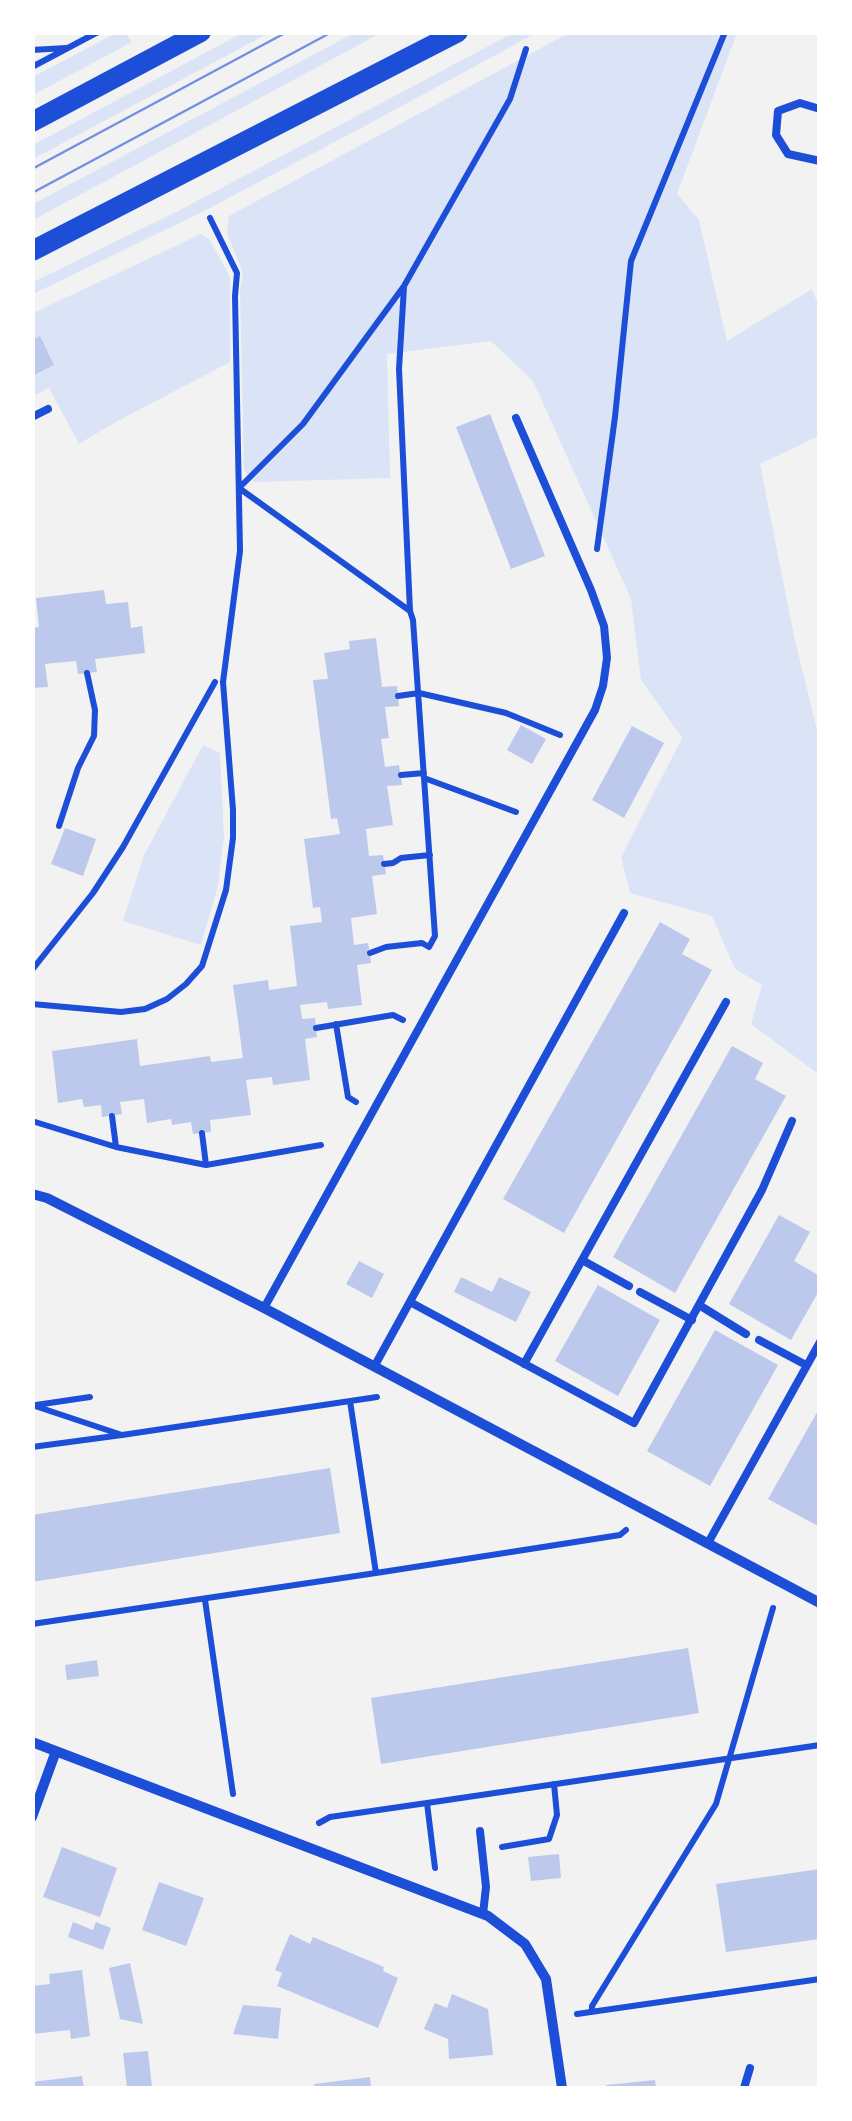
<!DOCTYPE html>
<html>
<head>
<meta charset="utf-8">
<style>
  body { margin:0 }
  #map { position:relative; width:852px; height:2121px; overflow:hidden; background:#f2f2f2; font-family:"Public Sans",sans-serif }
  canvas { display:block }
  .frame { position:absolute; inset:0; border:35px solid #fff; pointer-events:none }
</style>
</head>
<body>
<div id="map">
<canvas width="852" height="2121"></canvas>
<div class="frame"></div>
</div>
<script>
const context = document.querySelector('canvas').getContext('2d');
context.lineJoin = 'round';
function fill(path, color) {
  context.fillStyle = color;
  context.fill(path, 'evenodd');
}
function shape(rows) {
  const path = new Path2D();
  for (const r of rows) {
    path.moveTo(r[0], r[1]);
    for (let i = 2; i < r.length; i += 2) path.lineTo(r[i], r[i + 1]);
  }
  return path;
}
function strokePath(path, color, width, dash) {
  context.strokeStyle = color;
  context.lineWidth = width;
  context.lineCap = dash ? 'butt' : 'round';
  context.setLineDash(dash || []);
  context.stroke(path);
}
fill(shape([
  [244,32,269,33,33,159,33,145],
  [356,32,381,33,33,220,33,204],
  [116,33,126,33,132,42,33,95,33,77],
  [513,33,536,33,365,126,202,212,33,294,33,282,180,210],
  [569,33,737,33,677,194,699,220,727,341,812,289,819,307,819,436,760,464,794,636,819,738,819,1159,817,1137,817,1073,751,1024,762,985,735,969,712,916,630,893,621,857,682,738,641,680,631,599,533,381,491,341,387,354,390,478,254,482,244,471,240,291,243,273,227,233,229,216],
  [201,234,210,240,230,277,230,362,114,423,79,444,49,388,33,396,33,313],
  [203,745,220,753,224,837,218,886,201,945,123,921,144,855]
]), '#dbe4f7');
fill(shape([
  [40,336,54,365,32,376,32,340],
  [490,414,545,556,511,569,456,427],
  [104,590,106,604,128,602,131,628,142,626,145,653,95,659,97,672,78,674,76,661,45,664,48,687,32,688,32,628,39,627,36,598],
  [376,638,382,687,397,686,399,706,385,707,389,738,381,739,385,767,399,765,402,785,387,786,393,825,366,829,369,856,383,855,386,874,372,876,377,914,351,918,354,945,368,943,370,953,371,963,357,965,362,1005,328,1009,327,1002,300,1005,302,1019,315,1018,317,1037,305,1039,310,1080,273,1085,272,1077,246,1080,251,1115,210,1120,211,1132,193,1134,191,1122,172,1125,171,1119,147,1123,144,1099,120,1102,122,1114,102,1117,101,1105,84,1107,82,1099,58,1103,52,1051,137,1039,140,1066,210,1056,211,1062,243,1058,233,985,268,980,269,990,297,986,290,926,322,922,320,907,313,908,304,839,340,834,337,818,331,819,313,680,328,679,324,653,350,649,349,641],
  [521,725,546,739,532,764,507,750],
  [632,726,664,743,624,818,592,800],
  [65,828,96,839,83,876,51,864],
  [660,922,690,939,682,954,712,970,564,1233,503,1199],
  [732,1046,763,1063,755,1079,786,1096,675,1293,613,1257],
  [779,1215,810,1232,794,1261,820,1276,820,1289,791,1340,729,1304],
  [359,1261,384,1274,372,1298,346,1284],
  [461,1277,492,1292,499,1277,531,1292,516,1322,454,1292],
  [598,1285,660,1320,618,1396,555,1361],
  [715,1330,778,1365,710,1486,647,1451],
  [820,1407,820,1527,768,1499],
  [330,1468,340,1533,32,1582,32,1515],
  [688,1648,699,1713,381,1764,371,1698],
  [97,1660,99,1676,67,1680,65,1665],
  [62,1847,117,1868,100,1917,43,1897],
  [559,1854,561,1878,531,1881,528,1857],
  [820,1869,820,1939,726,1952,716,1884],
  [159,1882,204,1898,186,1946,142,1930],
  [73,1922,93,1930,96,1922,111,1928,103,1950,68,1937],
  [290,1934,310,1944,313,1937,384,1967,383,1971,398,1978,378,2028,277,1986,282,1973,275,1970],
  [130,1963,143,2024,120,2019,109,1968],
  [82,1970,90,2036,71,2039,70,2030,32,2034,32,1986,50,1984,49,1974],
  [452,1994,488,2009,493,2055,449,2059,448,2039,424,2029,435,2003,447,2008],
  [243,2005,281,2008,278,2039,233,2034],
  [148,2051,152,2088,127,2088,123,2053],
  [82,2076,84,2088,32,2088,32,2082],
  [370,2077,371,2088,315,2088,314,2084],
  [655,2080,656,2088,607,2088,606,2085]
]), '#bdc9ec');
strokePath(shape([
  [32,50,66,48],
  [32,67,98,32],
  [404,287,399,369,410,611],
  [597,549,615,417,631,261,725,32],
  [398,696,419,693,506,713,560,735],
  [401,775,424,773],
  [424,778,516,812],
  [59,826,78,768,94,736,95,710,87,673],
  [384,864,393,863,401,858,430,855],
  [370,953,386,947,422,943,429,947,435,936,413,620,410,611,239,488,303,424,404,286,510,99,526,49],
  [32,970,93,893,123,847,215,682],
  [32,1004,121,1012,145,1009,167,999,186,984,202,966,226,890,233,838,233,810,223,682,240,551,235,296,237,273,210,218],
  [336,1024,348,1097,356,1102],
  [316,1028,393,1015,403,1020],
  [112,1116,116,1147],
  [32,1121,116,1147,206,1165,321,1145],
  [202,1133,206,1165],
  [32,1405,122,1435,32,1447],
  [36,1405,90,1397],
  [122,1435,377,1397],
  [376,1573,620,1535,626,1530],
  [205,1600,233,1794],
  [32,1624,376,1573,350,1401],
  [319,1823,330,1817,427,1803],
  [502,1847,549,1839,557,1815,554,1784],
  [435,1868,427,1803,820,1745],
  [592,2011,592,2006,716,1804,773,1608],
  [577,2014,820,1979]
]), '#1d4ed8', 6);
strokePath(shape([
  [820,109,800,103,778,111,776,135,788,154,820,161],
  [32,417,48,409],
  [582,1260,629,1286],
  [640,1292,692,1320],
  [410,1302,634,1423,762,1190,792,1121],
  [699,1305,746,1334],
  [264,1308,595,710,603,686,607,658,604,626,591,590,516,418],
  [759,1340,806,1365],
  [524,1364,726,1002],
  [374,1367,624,913],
  [708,1543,820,1342],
  [480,1831,486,1887,483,1914],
  [744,2088,750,2068]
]), '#1d4ed8', 8);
strokePath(shape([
  [32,1194,47,1198,264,1308,820,1603],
  [32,1742,488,1916,525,1944,546,1979,562,2088],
  [32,1817,56,1751]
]), '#1d4ed8', 10);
strokePath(shape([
  [32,122,201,32],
  [32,251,458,32]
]), '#1d4ed8', 20);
strokePath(shape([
  [32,169,287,32],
  [32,193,332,32]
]), '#7290e2', 2.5);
</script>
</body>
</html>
